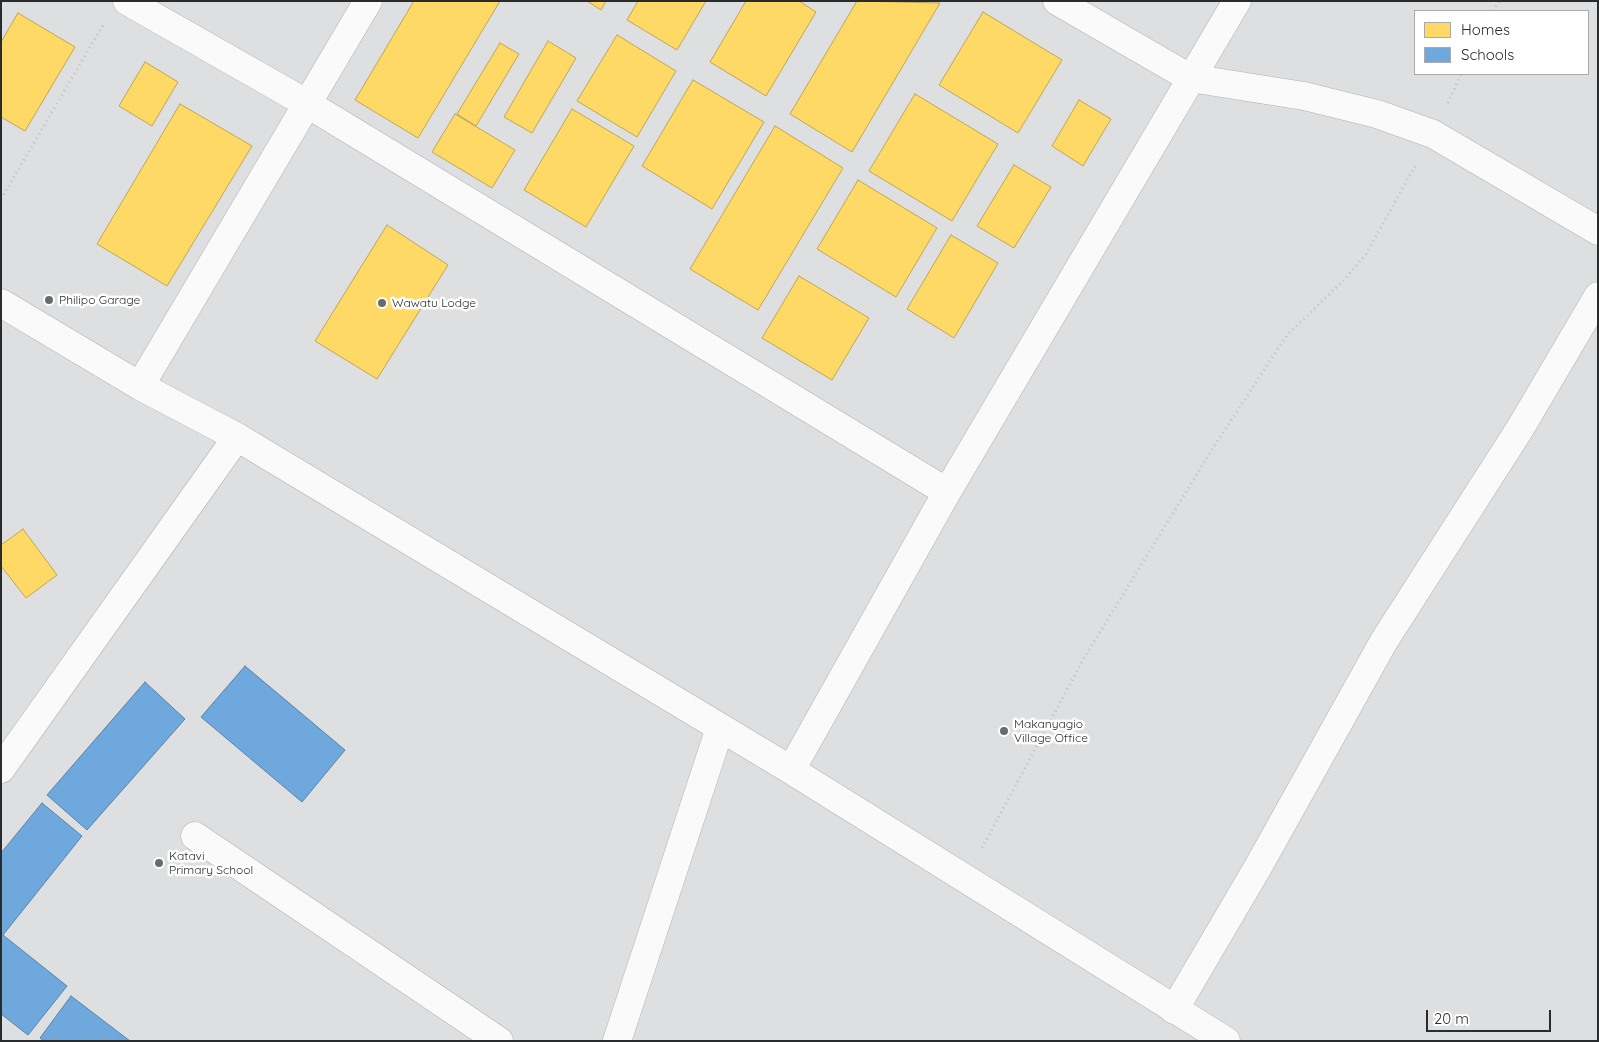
<!DOCTYPE html>
<html>
<head>
<meta charset="utf-8">
<style>
  body { margin:0 }
  #map { position:relative; width:1599px; height:1042px; overflow:hidden; background:#dddfe1; font-family:Quicksand,sans-serif }
  canvas { display:block }
  .frame { position:absolute; inset:0; border:2px solid #2a2b2c; pointer-events:none }
  .legend { position:absolute; left:1414px; top:10px; width:175px; height:65px; box-sizing:border-box; background:#fff; border:1px solid #aaaaab; margin:0; padding:6px 9px; list-style:none; font-size:15px; color:#2a2b2c }
  .legend li { display:flex; align-items:center; gap:10px; height:25px }
  .legend b { width:25px; border:1px solid #aaaaab }
  .scale { position:absolute; left:1426px; top:1010px; width:125px; height:22px; box-sizing:border-box; border:2px solid #2a2b2c; border-top:0; padding-left:6px; font-size:15px; line-height:18px; white-space:nowrap; color:#2a2b2c; -webkit-text-stroke:4px #fff; paint-order:stroke }
</style>
</head>
<body>
<div id="map">
<canvas width="1599" height="1042"></canvas>
<div class="frame"></div>
<ul class="legend">
<li><b style="height:14px;background:#ffd966"></b>Homes</li>
<li><b style="height:14px;background:#6fa8dc"></b>Schools</li>
</ul>
<div class="scale">20 m</div>
</div>
<script>
const context = document.querySelector('canvas').getContext('2d');
context.lineJoin = 'round';
function fill(path, color) {
  context.fillStyle = color;
  context.fill(path, 'evenodd');
}
function shape(rows) {
  const path = new Path2D();
  for (const r of rows) {
    path.moveTo(r[0], r[1]);
    for (let i = 2; i < r.length; i += 2) path.lineTo(r[i], r[i + 1]);
  }
  return path;
}
function strokePath(path, color, width, dash) {
  context.strokeStyle = color;
  context.lineWidth = width;
  context.lineCap = dash ? 'butt' : 'round';
  context.setLineDash(dash || []);
  context.stroke(path);
}
function label(font, color, halo, rows, align = 'center') {
  context.font = font + ' Quicksand,sans-serif';
  context.lineWidth = 5;
  context.setLineDash([]);
  context.textBaseline = 'middle';
  context.strokeStyle = halo;
  context.fillStyle = color;
  for (const [text, x, y, turn = 0] of rows) {
    context.save();
    context.translate(x, y);
    context.rotate((+turn || 0) * Math.PI / 180);
    context.textAlign = isNaN(turn) ? turn : align;
    if (halo) context.strokeText(text, 0, 0);
    context.fillText(text, 0, 0);
    context.restore();
  }
}
const homes = shape([
  [414,1,500,1,418,138,355,100,414,1],
  [587,1,606,1,601,10,587,1],
  [638,1,706,1,677,50,627,20,638,1],
  [746,1,799,1,816,12,766,96,710,62,746,1],
  [857,1,940,3,852,152,790,114,857,1],
  [983,12,1062,60,1018,133,939,85,983,12],
  [18,13,75,47,25,131,1,117,1,42,18,13],
  [617,35,676,71,637,137,577,101,617,35],
  [548,41,576,58,532,133,504,117,548,41],
  [500,43,519,54,476,126,457,114,500,43],
  [145,62,178,82,152,126,119,106,145,62],
  [693,80,764,122,712,209,642,166,693,80],
  [915,94,998,144,952,221,869,171,915,94],
  [1079,100,1111,119,1083,166,1052,146,1079,100],
  [180,104,252,146,167,286,97,244,180,104],
  [572,109,634,146,586,227,524,190,572,109],
  [455,114,515,150,492,188,432,152,455,114],
  [775,126,843,168,758,310,690,269,775,126],
  [1014,165,1051,187,1014,248,977,226,1014,165],
  [858,180,937,228,896,297,817,249,858,180],
  [387,225,448,265,377,379,315,341,387,225],
  [951,235,998,263,954,338,907,309,951,235],
  [799,276,869,318,832,380,762,338,799,276],
  [23,529,57,575,26,598,1,566,1,545,23,529]
]);
fill(homes, '#ffd966');
strokePath(homes, '#bfa555', 1);
const schools = shape([
  [245,666,345,750,302,802,201,717,245,666],
  [145,682,185,719,87,830,47,795,145,682],
  [42,803,82,836,3,935,67,986,28,1035,1,1014,1,853,42,803],
  [71,996,130,1041,44,1041,40,1038,71,996]
]);
fill(schools, '#6fa8dc');
strokePath(schools, '#5a82a7', 1);
const minor = shape([
  [127,1,306,103,947,492],
  [1057,1,1190,78,1304,96,1377,114,1433,134,1598,231],
  [1,303,140,386,237,437,791,770,1226,1041],
  [140,386,368,1],
  [1,769,237,437],
  [791,770,947,492,1237,1],
  [195,836,499,1041],
  [1174,1010,1258,867,1384,641,1521,427,1598,296],
  [617,1041,720,728]
]);
strokePath(minor, '#afb0b1', 29);
strokePath(shape([
  [1493,11,1499,1],
  [1448,103,1461,74],
  [1,199,103,25],
  [982,848,1084,658,1213,448,1287,335,1345,279,1366,254,1415,166]
]), '#bfc0c1', 3, [1, 4]);
strokePath(minor, '#fafafa', 28);
for (const [x, y, r, color] of [
  [49,300,5,"#696a6b"],
  [382,303,5,"#696a6b"],
  [1004,731,5,"#696a6b"],
  [159,863,5,"#696a6b"]
]) {
  const dot = new Path2D();
  dot.arc(x, y, r, 0, 2 * Math.PI);
  context.fillStyle = color;
  context.fill(dot);
  strokePath(dot, '#fff', 2);
}
label('12px', '#2a2b2c', '#fff', [
  ["Philipo Garage",59,300],
  ["Wawatu Lodge",392,303],
  ["Makanyagio",1014,724],
  ["Village Office",1014,738],
  ["Katavi",169,856],
  ["Primary School",169,870]
], 'left');
</script>
</body>
</html>
